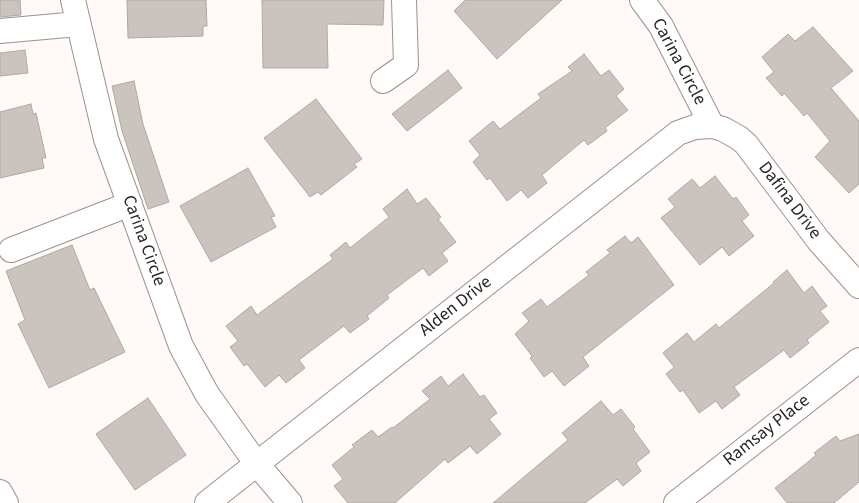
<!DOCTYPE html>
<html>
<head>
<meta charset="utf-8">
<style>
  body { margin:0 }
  canvas { display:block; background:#fffaf7 }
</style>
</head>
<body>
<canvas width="859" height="503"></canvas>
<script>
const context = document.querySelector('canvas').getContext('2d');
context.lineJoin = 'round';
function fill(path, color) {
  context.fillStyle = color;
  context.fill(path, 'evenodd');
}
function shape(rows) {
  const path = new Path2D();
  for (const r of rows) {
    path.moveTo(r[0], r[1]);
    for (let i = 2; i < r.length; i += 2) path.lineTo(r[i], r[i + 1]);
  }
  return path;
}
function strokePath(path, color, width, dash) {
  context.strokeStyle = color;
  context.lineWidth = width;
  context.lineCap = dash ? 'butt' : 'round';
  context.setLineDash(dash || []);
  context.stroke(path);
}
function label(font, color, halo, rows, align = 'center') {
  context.font = font + ' "Source Sans 3",sans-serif';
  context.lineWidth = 4.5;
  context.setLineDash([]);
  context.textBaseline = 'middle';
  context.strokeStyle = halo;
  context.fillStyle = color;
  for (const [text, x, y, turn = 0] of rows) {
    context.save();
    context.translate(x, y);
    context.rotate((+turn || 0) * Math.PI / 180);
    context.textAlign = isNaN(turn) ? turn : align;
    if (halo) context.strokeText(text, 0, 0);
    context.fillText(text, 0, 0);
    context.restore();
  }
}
const building = shape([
  [0,0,20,0,21,15,0,17,0,0],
  [127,0,206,0,207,26,203,26,203,36,128,38,127,0],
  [262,0,384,0,383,25,327,24,328,68,263,68,262,0],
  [465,0,562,0,497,59,454,11,465,0],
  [813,27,853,71,831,88,859,121,859,184,849,193,815,157,830,141,807,113,804,116,784,93,782,96,766,78,774,72,762,57,788,34,795,41,813,27],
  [25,50,28,73,0,76,0,53,25,50],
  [584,54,601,76,609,70,624,89,616,96,628,110,605,128,607,131,588,145,584,140,542,175,547,183,528,198,521,190,507,201,490,178,487,180,473,162,480,155,469,141,493,121,500,129,541,98,538,94,572,71,568,67,584,54],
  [448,70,462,88,407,131,392,114,448,70],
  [134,81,143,124,169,202,148,209,122,131,112,86,134,81],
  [316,99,362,159,354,164,357,167,321,195,318,192,310,197,264,138,316,99],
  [31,104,33,114,36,113,46,158,42,158,44,168,0,178,0,112,31,104],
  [248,168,275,216,271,217,276,227,211,262,180,206,248,168],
  [715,176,733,199,736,197,749,215,742,221,754,236,729,256,722,247,700,265,661,218,675,207,668,199,692,179,700,188,715,176],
  [407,189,417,204,426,198,441,217,438,219,456,242,442,253,448,261,429,276,423,268,387,295,389,298,367,316,369,319,350,333,344,326,316,347,299,360,305,368,286,383,279,375,265,387,247,364,244,366,230,347,238,341,226,326,251,306,257,315,333,259,330,255,346,242,350,248,389,217,383,209,407,189],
  [625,236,631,243,638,237,674,285,583,357,589,366,564,386,552,371,544,377,530,358,532,356,515,334,529,321,522,313,541,299,547,307,589,275,586,272,610,253,607,250,625,236],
  [72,245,90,290,94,288,125,352,49,388,18,324,25,320,6,271,72,245],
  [787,270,804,293,812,286,827,306,820,311,829,322,807,340,809,343,790,358,784,350,734,387,740,395,722,409,716,401,699,413,683,390,680,392,666,374,674,367,663,353,687,333,694,342,716,324,719,328,774,283,773,282,787,270],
  [463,374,480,397,484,395,497,413,489,419,501,434,477,454,470,446,448,463,445,459,395,503,348,503,334,486,343,479,332,465,354,447,352,445,372,430,378,437,392,427,393,428,430,399,422,391,441,376,448,386,463,374],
  [148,398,186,455,135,490,96,434,148,398],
  [601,401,613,415,621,409,635,427,633,429,650,452,636,463,641,471,623,486,617,479,585,503,493,503,568,440,562,433,601,401],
  [859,434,859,482,834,503,787,503,775,488,808,462,816,455,814,453,836,436,840,441,859,434]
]);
fill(building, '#c9c5be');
strokePath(building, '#ada9a3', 1);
const minor = shape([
  [73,0,106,139,181,346,207,394,256,463,290,503],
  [642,0,661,26,712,126],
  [0,31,78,24],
  [383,81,406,65,404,0],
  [11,250,130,204],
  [0,492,6,503],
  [207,503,678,133,695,127,712,126,723,129,739,138,746,144,819,241,859,286],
  [676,503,859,360]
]);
strokePath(minor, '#9a928f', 26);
strokePath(minor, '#fff', 24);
label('18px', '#292624', '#fff', [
  ["Carina Circle",678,62,62],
  ["Dafina Drive",789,201,53],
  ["Carina Circle",143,241,70],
  ["Alden Drive",456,307,-38],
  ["Ramsay Place",767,431,-38]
]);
</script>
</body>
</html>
